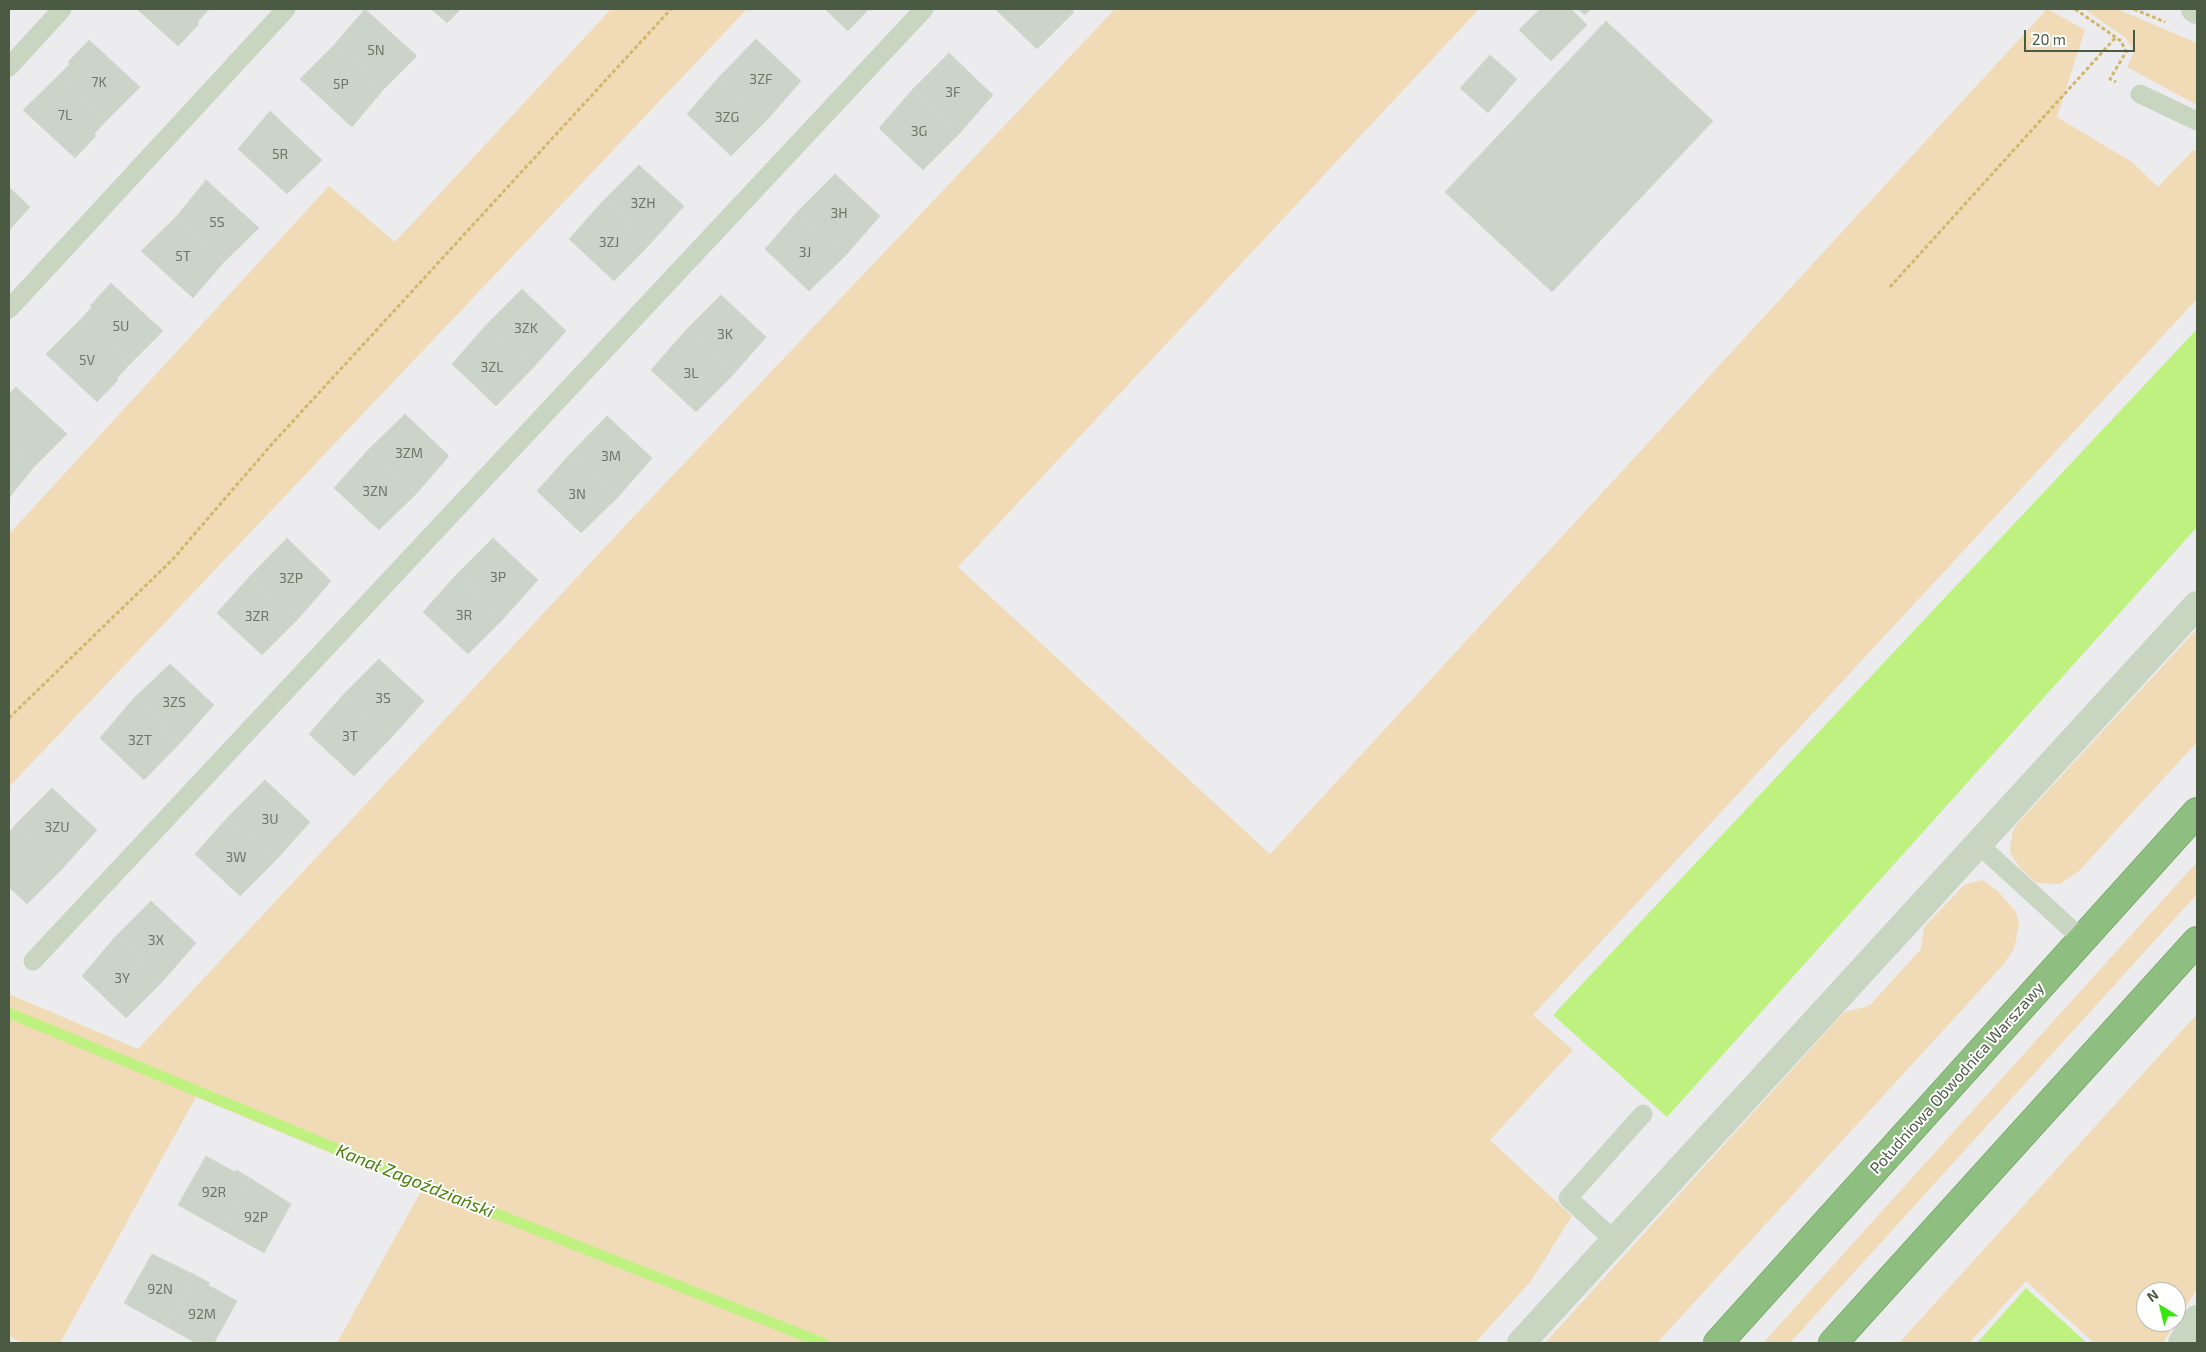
<!DOCTYPE html>
<html>
<head>
<meta charset="utf-8">
<style>
  body { margin:0 }
  #map { position:relative; width:2206px; height:1352px; overflow:hidden; background:#ececef; font-family:"Exo 2",sans-serif }
  canvas { display:block }
  .frame { position:absolute; inset:0; border:10px solid #4a5a43; pointer-events:none }
  .north { position:absolute; left:2136px; top:1282px; width:50px; height:50px; box-sizing:border-box; background:#fff; border:1px solid #b7bdb4; border-radius:50%; rotate:324deg; font-size:14px; font-weight:700; line-height:20px; text-align:center; color:#4a5a43 }
  .north::after { content:''; display:block; margin:auto; width:18px; height:22px; background:#38e70d; clip-path:polygon(50% 0,100% 100%,50% 72%,0 100%) }
  .scale { position:absolute; left:2024px; top:30px; width:111px; height:22px; box-sizing:border-box; border:2px solid #4a5a43; border-top:0; padding-left:6px; font-size:15px; line-height:18px; white-space:nowrap; color:#4a5a43; -webkit-text-stroke:4px #fff; paint-order:stroke }
</style>
</head>
<body>
<div id="map">
<canvas width="2206" height="1352"></canvas>
<div class="frame"></div>
<div class="north">N</div>
<div class="scale">20 m</div>
</div>
<script>
const context = document.querySelector('canvas').getContext('2d');
context.lineJoin = 'round';
function fill(path, color) {
  context.fillStyle = color;
  context.fill(path, 'evenodd');
}
function shape(rows) {
  const path = new Path2D();
  for (const r of rows) {
    path.moveTo(r[0], r[1]);
    for (let i = 2; i < r.length; i += 2) path.lineTo(r[i], r[i + 1]);
  }
  return path;
}
function strokePath(path, color, width, dash) {
  context.strokeStyle = color;
  context.lineWidth = width;
  context.lineCap = dash ? 'butt' : 'round';
  context.setLineDash(dash || []);
  context.stroke(path);
}
function label(font, color, halo, rows, align = 'center') {
  context.font = font + ' "Exo 2",sans-serif';
  context.lineWidth = 4;
  context.setLineDash([]);
  context.textBaseline = 'middle';
  context.strokeStyle = halo;
  context.fillStyle = color;
  for (const [text, x, y, turn = 0] of rows) {
    context.save();
    context.translate(x, y);
    context.rotate((+turn || 0) * Math.PI / 180);
    context.textAlign = isNaN(turn) ? turn : align;
    if (halo) context.strokeText(text, 0, 0);
    context.fillText(text, 0, 0);
    context.restore();
  }
}
fill(shape([
  [611,9,747,9,9,787,9,534,329,186,395,242],
  [1115,9,1479,9,958,567,1270,854,2047,9,2085,30,2057,117,2132,162,2158,187,2193,150,2197,152,2197,299,1533,1015,1573,1050,1490,1140,1572,1216,1531,1281,1475,1343,337,1343,421,1191,196,1097,60,1343,22,1343,9,1336,9,994,138,1049,620,531],
  [2084,9,2117,9,2197,43,2197,105,2127,67,2134,52,2126,38],
  [2197,629,2197,742,2079,871,2060,884,2036,883,2020,868,2010,852,2012,833,2017,824],
  [2197,862,2197,894,1790,1343,1763,1343],
  [1982,880,1997,890,2016,912,2019,925,2014,949,2003,965,1657,1343,1545,1343,1844,1012,1869,1006,1921,949,1924,927,1964,885],
  [2197,1014,2197,1289,2163,1343,2094,1343,2026,1281,1969,1343,1899,1343],
  [2146,1292,2176,1292,2176,1322,2146,1322]
]), '#f1dbb6');
fill(shape([
  [2197,329,2197,527,1667,1117,1553,1015],
  [2026,1288,2087,1343,1977,1343]
]), '#bef180');
strokePath(shape([
  [9,1013,426,1186,823,1343]
]), '#bef180', 11);
const building = shape([
  [137,9,209,9,197,23,199,24,178,46,137,9],
  [365,9,417,56,383,90,334,45,365,9],
  [431,9,461,9,447,23,431,9],
  [825,9,872,9,870,11,869,9,848,31,825,9],
  [995,9,1070,9,1074,12,1037,49,995,9],
  [1540,9,1571,9,1587,25,1551,61,1519,30,1540,9],
  [1578,9,1591,9,1585,15,1578,9],
  [1606,21,1713,121,1552,292,1445,192,1606,21],
  [756,39,801,81,767,120,720,76,756,39],
  [89,40,140,87,106,121,58,76,70,64,68,62,89,40],
  [334,45,383,90,352,127,300,79,334,45],
  [949,53,993,95,959,134,913,89,949,53],
  [1490,55,1517,79,1488,113,1460,88,1490,55],
  [58,76,106,121,94,134,96,136,75,158,23,110,58,76],
  [720,76,767,120,731,156,687,114,720,76],
  [913,89,959,134,923,170,879,128,913,89],
  [270,111,322,160,287,194,238,149,270,111],
  [639,165,684,206,650,244,603,201,639,165],
  [835,174,880,216,846,255,799,210,835,174],
  [206,180,259,228,224,262,176,217,206,180],
  [9,187,30,207,10,229,9,229,9,187],
  [603,201,650,244,614,281,569,239,603,201],
  [799,210,846,255,809,291,765,249,799,210],
  [176,217,224,262,193,298,141,251,176,217],
  [111,283,163,331,129,365,80,320,92,307,90,306,111,283],
  [522,289,566,331,532,369,486,325,522,289],
  [721,295,766,337,732,376,685,331,721,295],
  [80,320,129,365,117,378,118,380,97,402,46,354,80,320],
  [486,325,532,369,496,406,452,364,486,325],
  [685,331,732,376,696,412,651,370,685,331],
  [16,387,67,434,33,468,9,446,9,394,16,387],
  [405,414,449,456,416,494,368,450,405,414],
  [607,416,652,458,618,497,571,453,607,416],
  [9,446,33,468,9,498,9,446],
  [368,450,416,494,379,530,334,488,368,450],
  [571,453,618,497,581,533,537,491,571,453],
  [287,538,331,581,298,619,251,575,287,538],
  [493,538,538,580,504,618,457,574,493,538],
  [457,574,504,618,468,654,423,612,457,574],
  [251,575,298,619,262,655,217,613,251,575],
  [379,659,424,701,390,739,343,695,379,659],
  [170,664,214,705,180,743,133,699,170,664],
  [343,695,390,739,354,776,309,734,343,695],
  [133,699,180,743,144,780,100,738,133,699],
  [265,780,310,822,276,860,229,816,265,780],
  [52,788,97,830,63,868,16,824,52,788],
  [229,816,276,860,240,896,195,854,229,816],
  [16,824,63,868,27,904,9,887,9,833,16,824],
  [151,901,196,943,163,981,115,937,151,901],
  [115,937,163,981,126,1018,82,976,115,937],
  [206,1156,235,1172,236,1170,250,1178,221,1229,178,1205,206,1156],
  [250,1178,291,1204,264,1253,221,1229,250,1178],
  [152,1254,195,1275,167,1327,124,1303,152,1254],
  [195,1275,210,1283,208,1285,237,1301,214,1343,196,1343,167,1327,195,1275]
]);
fill(building, '#ccd4ca');
strokePath(building, '#d0d8cf', 1);
const motorway = shape([
  [1718,1343,2197,812],
  [1833,1343,2197,941]
]);
strokePath(motorway, '#7aab6b', 30);
strokePath(shape([
  [2075,9,2121,41,2126,52,2110,79,2116,82],
  [2134,9,2165,22],
  [1890,287,2116,37],
  [9,718,173,559,272,444,671,9]
]), '#d1b76c', 3, [4, 2.5]);
strokePath(shape([
  [9,67,62,9],
  [2140,94,2197,121],
  [9,309,286,9],
  [1978,844,2082,939],
  [33,961,924,9],
  [1615,1241,1568,1198,1643,1114]
]), '#c7d5c1', 19);
strokePath(shape([
  [2195,9,2197,10],
  [1521,1343,2197,605],
  [2182,1343,2197,1319]
]), '#c7d5c1', 28);
strokePath(motorway, '#8fbf80', 28);
label('14px', '#6a7865', null, [
  ["5N",376,50],
  ["3ZF",761,79],
  ["7K",99,82],
  ["5P",341,84],
  ["3F",953,92],
  ["7L",65,115],
  ["3ZG",727,117],
  ["3G",919,131],
  ["5R",280,154],
  ["3ZH",643,203],
  ["3H",839,213],
  ["5S",217,222],
  ["3ZJ",609,242],
  ["3J",805,252],
  ["5T",183,256],
  ["5U",121,326],
  ["3ZK",526,328],
  ["3K",725,334],
  ["5V",87,360],
  ["3ZL",492,367],
  ["3L",691,373],
  ["3ZM",409,453],
  ["3M",611,456],
  ["3ZN",375,491],
  ["3N",577,494],
  ["3P",498,577],
  ["3ZP",291,578],
  ["3R",464,615],
  ["3ZR",257,616],
  ["3S",383,698],
  ["3ZS",174,702],
  ["3T",350,736],
  ["3ZT",140,740],
  ["3U",270,819],
  ["3ZU",57,827],
  ["3W",236,857],
  ["3X",156,940],
  ["3Y",122,978],
  ["92R",214,1192],
  ["92P",256,1217],
  ["92N",160,1289],
  ["92M",202,1314]
]);
label('16px', '#4a5a43', '#fff', [
  ["Południowa Obwodnica Warszawy",1957,1078,-48]
]);
label('italic 18px', '#497e07', '#fff', [
  ["Kanał Zagoździański",415,1181,22]
]);
</script>
</body>
</html>
